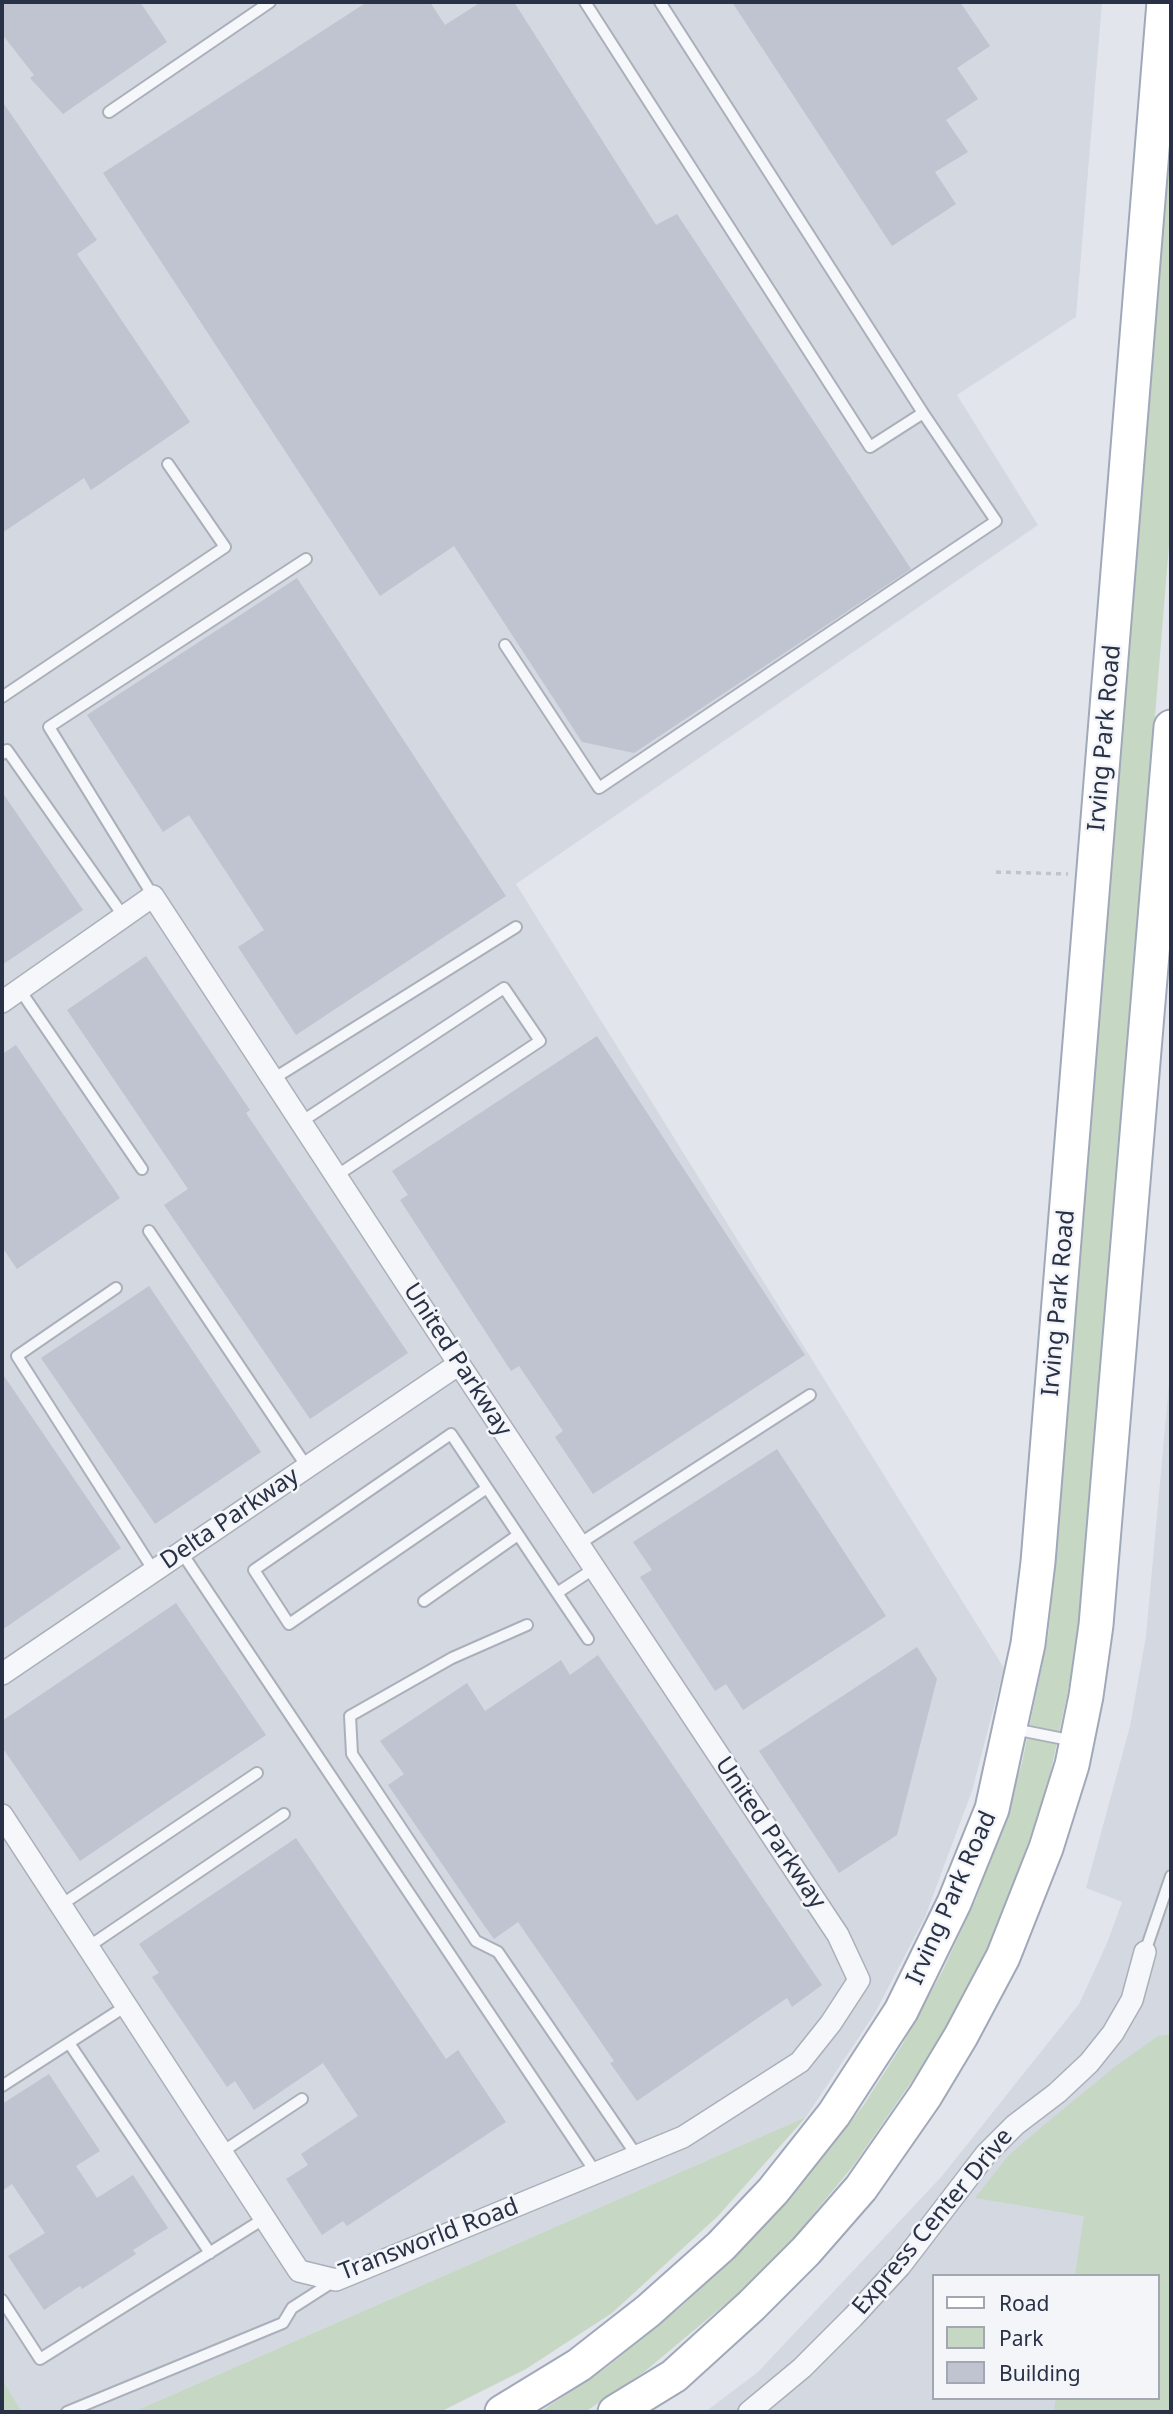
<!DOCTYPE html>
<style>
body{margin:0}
#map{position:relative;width:1173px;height:2414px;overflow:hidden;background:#e2e6ec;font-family:"Noto Sans",sans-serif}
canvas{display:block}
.frame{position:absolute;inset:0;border:4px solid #283146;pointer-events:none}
.legend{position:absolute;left:932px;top:2274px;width:228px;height:126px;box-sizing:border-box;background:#f3f5f9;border:2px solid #a2a7b1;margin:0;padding:9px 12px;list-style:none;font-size:21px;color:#283146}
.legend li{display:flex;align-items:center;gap:14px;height:35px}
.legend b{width:35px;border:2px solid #a2a7b1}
</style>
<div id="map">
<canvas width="1173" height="2414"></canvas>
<div class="frame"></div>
<ul class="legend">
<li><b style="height:9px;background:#fff"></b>Road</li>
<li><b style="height:19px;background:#c6d7c3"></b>Park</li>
<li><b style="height:19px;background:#bfc4d0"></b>Building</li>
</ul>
</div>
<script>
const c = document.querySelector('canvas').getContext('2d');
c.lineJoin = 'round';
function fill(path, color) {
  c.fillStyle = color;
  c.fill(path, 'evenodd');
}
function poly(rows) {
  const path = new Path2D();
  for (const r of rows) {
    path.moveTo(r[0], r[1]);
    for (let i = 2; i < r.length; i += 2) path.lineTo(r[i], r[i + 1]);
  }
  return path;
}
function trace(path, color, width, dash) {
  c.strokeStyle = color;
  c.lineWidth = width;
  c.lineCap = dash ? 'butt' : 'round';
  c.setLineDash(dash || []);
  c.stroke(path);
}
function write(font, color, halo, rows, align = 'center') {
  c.font = font + ' "Noto Sans",sans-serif';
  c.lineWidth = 5;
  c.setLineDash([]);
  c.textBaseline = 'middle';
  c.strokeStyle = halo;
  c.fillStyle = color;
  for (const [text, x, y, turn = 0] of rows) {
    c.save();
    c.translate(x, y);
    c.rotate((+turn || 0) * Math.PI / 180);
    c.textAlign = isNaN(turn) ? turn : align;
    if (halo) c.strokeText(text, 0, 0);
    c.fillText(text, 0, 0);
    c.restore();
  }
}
fill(poly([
 [2,2,1102,2,1076,317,957,395,1038,525,516,884,1004,1668,972,1791,925,1917,875,2013,806,2117,133,2412,22,2412,2,2379],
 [1171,1362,1171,2412,705,2412,758,2372,942,2176,1079,2004,1107,1943,1122,1902,1086,1888,1130,1726,1146,1636],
 [933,2276,1157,2276,1157,2398,933,2398]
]), '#d4d8e1');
fill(poly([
 [1171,114,1171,520,1085,1579,1073,1667,1047,1789,1003,1914,981,1964,928,2058,853,2166,792,2240,753,2281,644,2372,585,2412,540,2412,607,2367,683,2305,744,2247,798,2188,863,2106,902,2045,943,1970,976,1899,1008,1810,1022,1763,1048,1636,1057,1550],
 [1171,2034,1171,2412,1054,2412,1056,2398,1157,2398,1157,2276,1075,2276,1084,2216,975,2198,1008,2156,1044,2125,1116,2066,1158,2036],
 [806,2117,718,2216,612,2313,526,2369,440,2412,133,2412],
 [2,2379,22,2412,2,2412]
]), '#c6d7c3');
fill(poly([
 [2,2,140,2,167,42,63,114,30,78,34,75,2,34],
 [367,2,430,2,445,25,481,2,514,2,656,225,677,214,911,569,634,753,582,742,454,546,380,596,103,173],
 [732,2,960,2,990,46,957,68,978,99,946,120,968,152,935,172,956,204,892,246],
 [2,101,97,240,77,254,190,422,91,490,84,478,2,533],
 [297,578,506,896,296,1035,238,947,264,930,189,815,163,832,87,715],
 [2,792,83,910,2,965],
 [146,956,250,1110,246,1113,408,1353,310,1419,164,1205,188,1189,67,1010],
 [597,1036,805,1355,593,1494,555,1437,563,1431,519,1366,511,1371,400,1200,408,1195,392,1171],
 [16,1045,120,1198,17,1269,2,1247,2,1054],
 [149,1286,261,1452,155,1524,41,1358],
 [2,1373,121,1548,2,1630],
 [777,1449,886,1616,743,1710,726,1684,715,1691,640,1577,652,1570,633,1542],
 [176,1603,266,1735,80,1861,2,1747,2,1721],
 [917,1647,937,1679,897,1835,839,1873,759,1751],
 [598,1655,822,1985,792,2007,787,1998,637,2101,610,2063,614,2061,518,1922,494,1939,481,1921,388,1785,404,1774,380,1741,467,1683,485,1711,561,1660,570,1675],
 [296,1838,446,2059,458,2050,506,2122,347,2226,343,2221,322,2235,286,2179,308,2165,301,2154,358,2116,323,2063,254,2110,235,2081,227,2087,152,1977,159,1973,139,1944],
 [49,2074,100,2151,76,2166,97,2198,133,2175,168,2228,133,2250,136,2254,82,2289,80,2286,44,2310,8,2256,45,2233,12,2184,2,2191,2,2104]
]), '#bfc4d0');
const service = poly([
 [585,2,870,447,923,413,660,2],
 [109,112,270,2],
 [505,645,599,788,996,521,923,413],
 [2,697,225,547,168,464],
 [2,754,7,750,124,917],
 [153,896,49,727,306,559],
 [20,990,142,1169],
 [273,1079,516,927],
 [301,1122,504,988,540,1041,336,1176],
 [149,1231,307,1467],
 [116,1288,17,1356,154,1571],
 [487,1488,289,1624,254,1570,451,1434,557,1593,595,1568],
 [579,1544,810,1395],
 [182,1553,596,2173],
 [557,1593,588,1639],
 [424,1601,518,1535],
 [527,1625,452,1658,350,1716,352,1754,476,1941,498,1952,637,2156],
 [1014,1729,1074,1741],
 [61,1905,257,1773],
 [88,1947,284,1814],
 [1145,1952,1171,1876],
 [69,2043,210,2253],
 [2,2086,126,2006],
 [222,2152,302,2099],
 [2,2300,40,2359,265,2218],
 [67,2412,283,2323,292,2308,334,2281]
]);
const minor = poly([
 [2,1002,153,896,459,1364,838,1935,859,1980,831,2023,800,2062,683,2137,336,2280,299,2271,2,1815],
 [2,1674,459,1364],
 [749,2412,802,2368,853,2317,900,2266,986,2154,1015,2125,1057,2093,1089,2063,1113,2033,1132,2000,1145,1952]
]);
const primary = poly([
 [502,2412,579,2365,648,2311,721,2246,773,2191,834,2114,901,2011,954,1903,992,1809,1028,1644,1038,1562,1164,2],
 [615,2412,674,2376,751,2306,806,2251,861,2188,925,2096,961,2036,1003,1957,1046,1848,1072,1765,1086,1696,1096,1625,1171,727]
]);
trace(service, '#aab0ba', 14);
trace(minor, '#aab0ba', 24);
trace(primary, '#a0a8b9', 37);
trace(poly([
 [996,872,1068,874]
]), '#c0c4cb', 3.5, [5, 5]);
trace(service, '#f6f7fa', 10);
trace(minor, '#f6f7fa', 21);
trace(primary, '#fff', 33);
write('24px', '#283146', '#f3f5f9', [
 ["Irving Park Road",1105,738,-85],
 ["Irving Park Road",1059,1303,-85],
 ["United Parkway",457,1360,57],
 ["Delta Parkway",230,1519,-34],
 ["United Parkway",770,1833,56],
 ["Irving Park Road",952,1898,-66],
 ["Express Center Drive",933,2222,-50],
 ["Transworld Road",429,2240,-21]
]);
</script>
